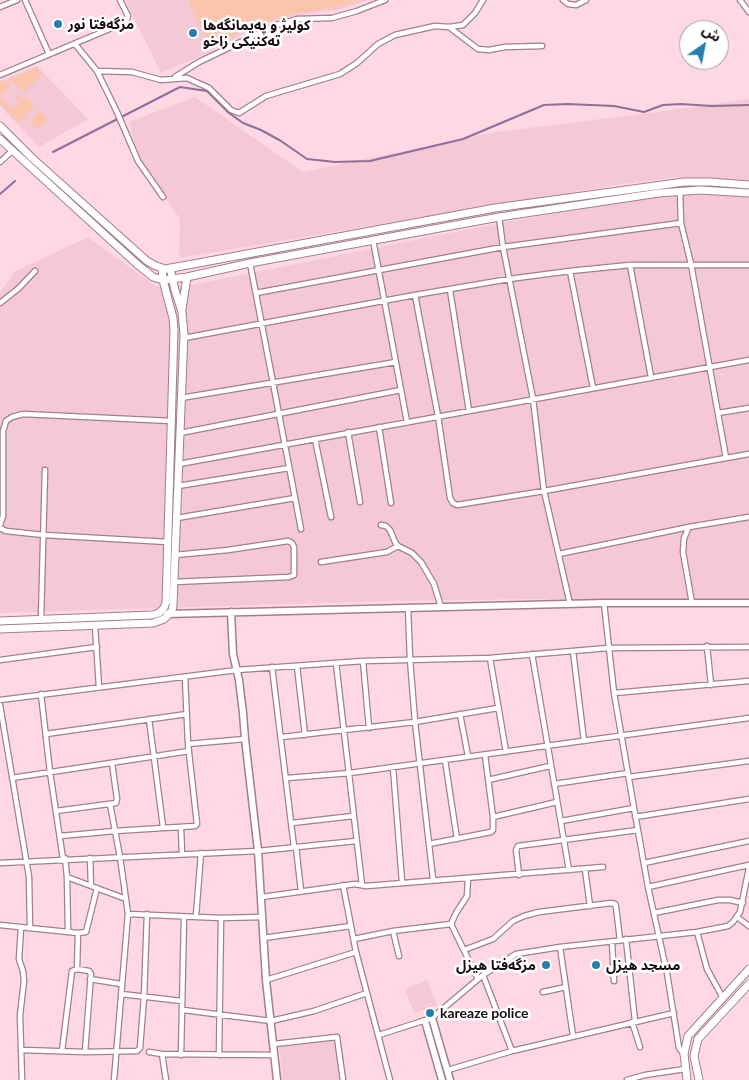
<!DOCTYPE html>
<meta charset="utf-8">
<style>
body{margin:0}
#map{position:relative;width:749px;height:1080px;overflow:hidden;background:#ffd8e4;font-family:Lato,"Noto Sans Arabic",sans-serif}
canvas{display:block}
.north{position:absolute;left:679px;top:20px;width:50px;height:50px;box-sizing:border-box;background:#fff;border:1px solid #a39e9f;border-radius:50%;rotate:33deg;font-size:14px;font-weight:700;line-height:20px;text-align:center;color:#180c10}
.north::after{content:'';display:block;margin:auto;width:18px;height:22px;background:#257eac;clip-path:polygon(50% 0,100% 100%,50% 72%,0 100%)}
</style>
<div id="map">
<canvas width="749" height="1080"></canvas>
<div class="north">ش</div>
</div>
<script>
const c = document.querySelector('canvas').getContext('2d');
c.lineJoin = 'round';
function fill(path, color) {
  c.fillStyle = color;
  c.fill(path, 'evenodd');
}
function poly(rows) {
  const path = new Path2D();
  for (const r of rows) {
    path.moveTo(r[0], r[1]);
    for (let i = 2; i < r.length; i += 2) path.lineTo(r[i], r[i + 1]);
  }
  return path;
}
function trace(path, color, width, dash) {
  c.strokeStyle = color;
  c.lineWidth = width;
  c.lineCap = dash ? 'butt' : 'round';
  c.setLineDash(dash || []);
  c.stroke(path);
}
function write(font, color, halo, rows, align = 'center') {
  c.font = font + ' Lato,"Noto Sans Arabic",sans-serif';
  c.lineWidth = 5;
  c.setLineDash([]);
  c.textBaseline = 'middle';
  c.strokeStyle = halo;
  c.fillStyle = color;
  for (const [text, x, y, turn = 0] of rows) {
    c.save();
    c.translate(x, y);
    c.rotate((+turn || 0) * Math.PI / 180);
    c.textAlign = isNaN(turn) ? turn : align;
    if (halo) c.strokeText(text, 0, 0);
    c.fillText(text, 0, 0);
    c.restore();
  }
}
fill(poly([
 [125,0,368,0,342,9,282,18,255,28,207,53,161,73],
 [37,66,88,119,39,147,0,106,0,81],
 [195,97,303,172,496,132,665,111,749,99,749,182,678,177,616,185,179,258,180,219,140,161,129,122],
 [689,191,749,197,749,601,538,599,389,601,0,613,0,293,14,272,88,237,157,287,191,285,489,225],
 [427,980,437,1005,414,1013,405,989],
 [335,1041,340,1080,283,1080,279,1047]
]), '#f5c8d6');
fill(poly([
 [188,0,359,0,341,6,287,15,245,30,210,47],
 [36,68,42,74,25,92,9,79],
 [6,80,11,84,0,97,13,109,20,102,15,97,17,96,21,99,25,97,35,106,18,122,0,104,0,82],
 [39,111,48,119,38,129,30,122]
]), '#fac5ac');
trace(poly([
 [53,152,180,87,207,91,229,113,243,123,261,130,281,141,307,159,335,162,370,161,463,139,544,105,567,104,614,106,644,112,663,105,681,104,712,106,749,105],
 [0,194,15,181]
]), '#8b6f9c', 2);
const street = poly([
 [25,0,49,54],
 [563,0,568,4,576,5,586,0],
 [740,0,749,12],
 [0,7,17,0],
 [449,27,478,49,489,50,505,47,542,46],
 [75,44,97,71,117,112,138,161,163,197],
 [97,71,132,72,161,80,187,78,209,88,231,110,239,113,266,96,340,74,357,63,378,44,395,35,435,26,449,27,463,25,475,13,483,0],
 [0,75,126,22,128,16,120,0],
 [175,77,199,62,276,25,298,19,332,18,357,11,385,0],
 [0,162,12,151],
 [680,191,681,223,691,264,726,458,749,454],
 [499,217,503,247,533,399,544,491,570,604],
 [373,240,407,422],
 [250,263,301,529],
 [630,265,651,377],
 [570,271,593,388],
 [450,290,469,411],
 [256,293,503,247,681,223],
 [415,295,438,416,450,498,453,503,457,505,544,491,726,458],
 [0,303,19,288,35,271],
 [184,338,415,295,509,279,570,271,630,265,749,265],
 [181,398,396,362],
 [718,413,749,408],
 [379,427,391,503],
 [348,432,360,502],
 [180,433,401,390],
 [315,439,331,517],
 [179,464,749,360],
 [178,486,289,468],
 [177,518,295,498],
 [0,525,3,516,3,431,6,421,12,417,23,414,172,421],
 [381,525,386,526,390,530,395,542,398,546,412,553,421,562,434,584,441,607],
 [689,527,684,538,683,552,692,603],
 [0,528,6,531,44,535,168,542],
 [559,554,689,527,749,517],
 [321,562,387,552,398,546],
 [174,582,289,577,294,575,294,547,292,543,288,541,228,550,175,555],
 [604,603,614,693,634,808,648,887,667,973,679,1048,684,1054],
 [408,608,410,659,415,722,433,879],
 [41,619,45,470],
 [95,626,99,687],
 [707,646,711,685],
 [573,651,584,741],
 [532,654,569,870],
 [490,658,506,752],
 [0,660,97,647],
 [363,661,369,728],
 [336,663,362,885],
 [297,666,305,735],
 [272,667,294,847],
 [614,693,749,681],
 [41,694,50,772,63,859],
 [0,700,237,670,363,661,490,658,608,648,749,647],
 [0,705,29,877,30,928],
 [460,714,468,756],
 [149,719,163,827],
 [46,734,187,714],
 [282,737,415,722,498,708],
 [188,744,245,739],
 [445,760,457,839],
 [393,767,402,882],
 [629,777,749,761],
 [12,778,189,751],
 [287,778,350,773,749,718],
 [488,780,550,766],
 [554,784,628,773],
 [110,804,120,857,128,914,114,1080],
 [56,811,116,803,117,799,112,763],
 [493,817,557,802],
 [635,817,749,799],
 [561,821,634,808],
 [292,823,353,816],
 [181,827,182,854],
 [60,836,115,831,195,826,197,824,188,744,185,677],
 [429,844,491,832,493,830,493,817,485,755],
 [296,847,301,891],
 [65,858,67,877,68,931],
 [90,858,91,886],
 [0,863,258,851,356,841],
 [644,863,749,841],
 [585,869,590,906],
 [519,875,516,850,518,846,638,830],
 [67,877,126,899],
 [468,878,467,896,456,913,451,924,478,979],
 [343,885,356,952,390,1080],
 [648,887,749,865],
 [262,897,355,884,366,886,603,867],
 [654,913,718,900,730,900,743,903],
 [128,914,221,918,262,917],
 [196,916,201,853],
 [737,917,749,926],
 [0,925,78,933,86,932,97,888],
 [21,927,19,959,23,971,24,981,20,1015,22,1080],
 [393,931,399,956],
 [697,932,707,969,723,998],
 [263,938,351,926],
 [354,939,393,931,451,924],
 [626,939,635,1021],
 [612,942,614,981],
 [560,947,573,1036],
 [464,950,493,939,513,921,524,916,539,912,611,903,615,904,616,907,620,940],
 [77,969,78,933],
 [483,975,512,1051],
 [90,979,121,984],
 [266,980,356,952],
 [543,992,566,987],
 [121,994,182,1001],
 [183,1010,271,1021,314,1011,367,993],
 [632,1022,640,1047],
 [379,1035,432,1018,483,975,516,954,560,947,697,932,728,926,733,922,740,912,749,868],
 [274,1044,337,1037,343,1080],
 [22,1050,85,1052,137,1051,140,1048,144,997,147,914],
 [62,1051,72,971,77,969,89,971,91,974,85,1052],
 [149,1052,162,1054,275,1055],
 [162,1054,166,1080],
 [181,1055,184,917],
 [219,1055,221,918],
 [448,1070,512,1051,674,1013],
 [627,1080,645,1075,685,1069]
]);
const secondary = poly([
 [231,612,233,654,239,680,243,713,245,739,258,851,266,980,277,1080],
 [167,614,604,603,749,603],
 [432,1018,450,1080],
 [425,1021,442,1080]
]);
const primary = poly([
 [0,126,31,157,147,261,156,266,166,269,495,208,684,182,710,182,749,185],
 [0,139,138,265,153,277,163,280,187,277,250,263,499,217,659,193,700,190,749,193],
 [182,309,187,277],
 [0,621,152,615,159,613,164,608,166,602,174,330,173,318,163,280,162,268],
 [0,629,153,623,164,619,172,611,173,605,184,334,182,312,175,290,170,268],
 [687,1080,684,1054,688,1036,749,969],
 [699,1080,694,1056,698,1039,749,984]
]);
trace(street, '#a27f8a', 7);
trace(secondary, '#a27f8a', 9);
trace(primary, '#a27f8a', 9);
trace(street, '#fff', 4.5);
trace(secondary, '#fff', 6);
trace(primary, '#fff', 7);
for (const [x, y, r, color] of [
 [58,24,5,"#257eac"],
 [193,33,5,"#257eac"],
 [546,965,5,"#257eac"],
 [596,965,5,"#257eac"],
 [430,1013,5,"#257eac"]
]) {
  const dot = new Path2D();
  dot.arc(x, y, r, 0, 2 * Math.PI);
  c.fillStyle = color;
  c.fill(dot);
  trace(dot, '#fff', 2);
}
write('bold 14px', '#180c10', '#fff', [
 ["مزگەفتا نور",68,24],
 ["كوليژ و په‌يمانگه‌ها",203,25],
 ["ته‌كنيكى زاخو",203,41],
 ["مزگەفتا هیزل",536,965,"right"],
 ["مسجد هيزل",606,965],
 ["kareaze police",440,1013]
], 'left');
</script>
